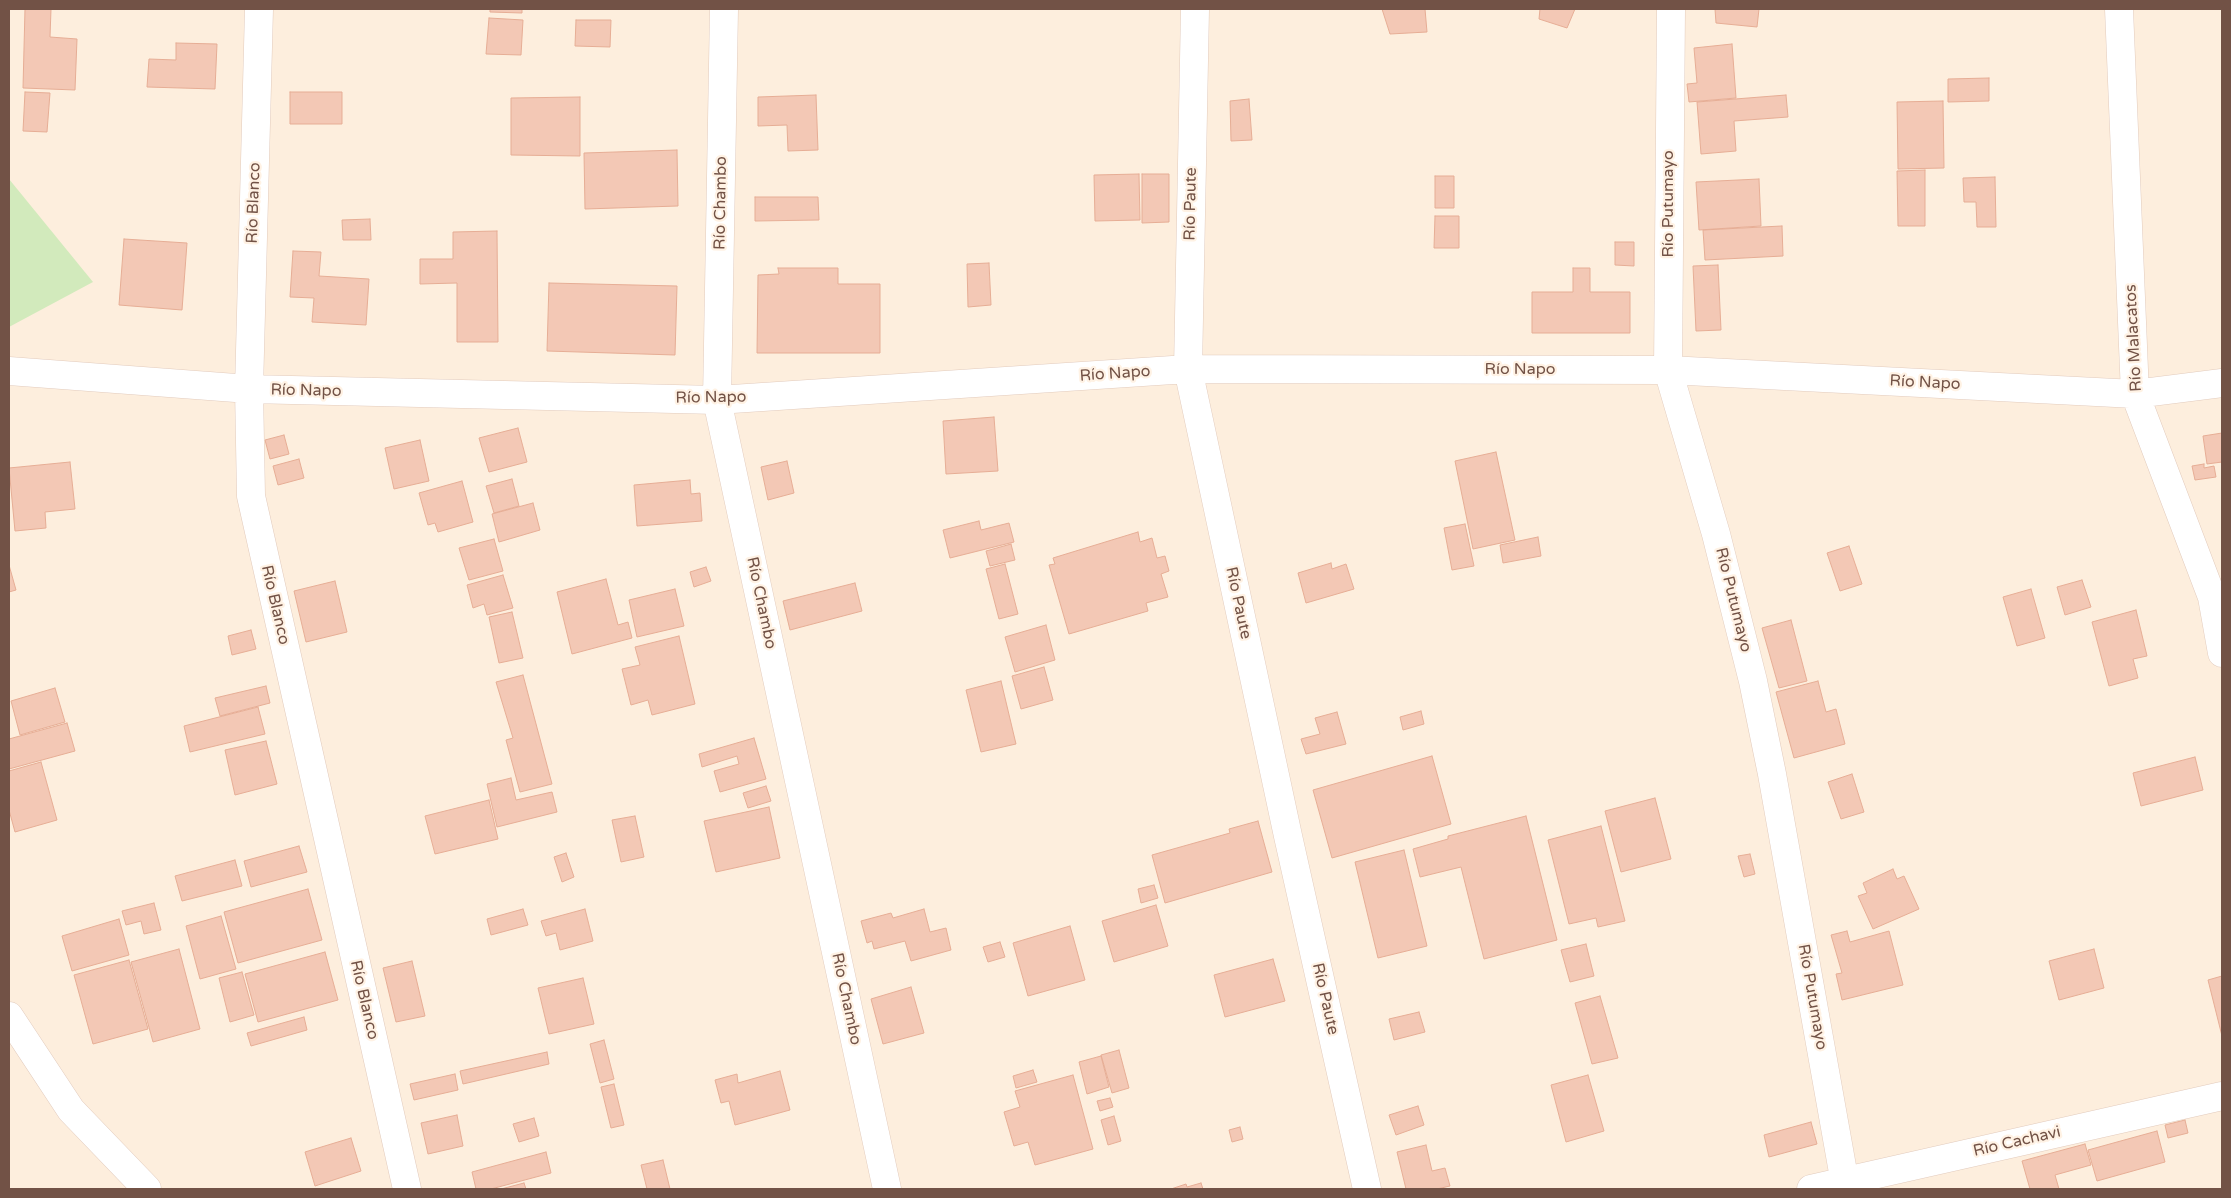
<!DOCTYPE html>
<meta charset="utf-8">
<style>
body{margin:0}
#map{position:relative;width:2231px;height:1198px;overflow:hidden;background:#fdeedd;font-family:"Varela Round",sans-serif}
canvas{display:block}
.frame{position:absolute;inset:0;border:10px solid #725246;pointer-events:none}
</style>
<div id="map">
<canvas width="2231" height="1198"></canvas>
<div class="frame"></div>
</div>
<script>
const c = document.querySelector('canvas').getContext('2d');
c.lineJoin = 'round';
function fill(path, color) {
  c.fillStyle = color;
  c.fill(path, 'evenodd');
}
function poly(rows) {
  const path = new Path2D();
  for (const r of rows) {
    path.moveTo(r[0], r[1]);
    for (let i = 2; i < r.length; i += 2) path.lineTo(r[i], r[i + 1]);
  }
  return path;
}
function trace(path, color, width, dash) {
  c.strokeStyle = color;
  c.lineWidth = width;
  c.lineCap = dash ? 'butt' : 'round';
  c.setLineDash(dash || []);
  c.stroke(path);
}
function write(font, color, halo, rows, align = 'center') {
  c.font = font + ' "Varela Round",sans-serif';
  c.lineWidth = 4.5;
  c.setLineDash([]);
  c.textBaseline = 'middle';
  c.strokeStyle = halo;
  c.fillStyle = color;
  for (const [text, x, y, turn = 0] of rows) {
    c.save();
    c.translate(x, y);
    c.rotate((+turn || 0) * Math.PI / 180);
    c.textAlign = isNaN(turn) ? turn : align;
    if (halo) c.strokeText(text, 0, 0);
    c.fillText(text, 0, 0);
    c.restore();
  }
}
fill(poly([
 [9,179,93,282,9,327]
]), '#d2eabc');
const building = poly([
 [25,9,51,9,50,37,77,39,75,90,23,88,25,9],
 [490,9,522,9,522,13,490,12,490,9],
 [1382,9,1425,9,1427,32,1390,34,1382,9],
 [1540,9,1575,9,1567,28,1539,19,1540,9],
 [1715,9,1759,9,1757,27,1716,23,1715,9],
 [489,18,523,20,521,55,486,54,489,18],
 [576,20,611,20,610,47,575,46,576,20],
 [176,43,217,44,215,89,147,87,149,59,176,60,176,43],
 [1732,44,1736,98,1689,102,1687,84,1697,83,1694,48,1732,44],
 [1989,78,1989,101,1948,102,1948,79,1989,78],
 [25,92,50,93,47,132,23,131,25,92],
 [290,92,342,92,342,124,290,124,290,92],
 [816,95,818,150,788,151,787,125,758,126,758,97,816,95],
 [1786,95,1788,117,1734,121,1736,151,1701,154,1697,102,1786,95],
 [580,97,580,156,511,155,511,98,580,97],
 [1249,99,1252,140,1231,141,1230,101,1249,99],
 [1943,101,1944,168,1898,169,1897,102,1943,101],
 [677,150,678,206,585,209,584,153,677,150],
 [1925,170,1925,226,1898,226,1897,171,1925,170],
 [1139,174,1140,220,1095,221,1094,175,1139,174],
 [1142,174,1169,174,1169,222,1142,223,1142,174],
 [1435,176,1454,176,1454,208,1435,208,1435,176],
 [1995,177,1996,227,1977,227,1976,202,1964,202,1963,178,1995,177],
 [1759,179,1761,226,1699,230,1696,182,1759,179],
 [755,197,818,197,819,220,755,221,755,197],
 [1435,216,1459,216,1459,248,1434,248,1435,216],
 [370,219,371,240,343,240,342,220,370,219],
 [1782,226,1783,256,1705,260,1703,230,1782,226],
 [497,231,498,342,457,342,457,283,420,284,420,259,453,259,453,232,497,231],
 [124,239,187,243,182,310,119,305,124,239],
 [1615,242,1634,242,1634,266,1615,265,1615,242],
 [293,251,321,252,319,276,369,279,366,325,312,322,314,298,290,297,293,251],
 [989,263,991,305,968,307,967,264,989,263],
 [1718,265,1721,330,1696,331,1693,266,1718,265],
 [778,268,838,268,838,284,880,284,880,353,757,353,758,275,779,274,778,268],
 [1573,268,1590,268,1590,292,1630,292,1630,333,1532,333,1532,292,1573,292,1573,268],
 [549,283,677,286,675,355,547,351,549,283],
 [994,417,998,471,946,474,943,421,994,417],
 [518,428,527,462,489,472,479,438,518,428],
 [2222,433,2222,462,2207,464,2203,436,2222,433],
 [284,435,289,454,270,459,265,440,284,435],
 [420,440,429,481,394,489,385,448,420,440],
 [1496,452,1515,540,1473,549,1455,461,1496,452],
 [299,459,304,478,278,485,273,466,299,459],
 [787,461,794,493,768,500,761,467,787,461],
 [70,462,75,509,45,512,46,528,15,531,9,468,70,462],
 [2204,464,2204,468,2214,466,2216,477,2195,480,2192,466,2204,464],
 [512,479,519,506,494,513,486,486,512,479],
 [690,480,691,494,700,493,702,521,637,526,634,485,690,480],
 [462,481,473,522,438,532,435,523,428,525,419,493,462,481],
 [533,503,540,530,499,542,492,514,533,503],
 [979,521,981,530,1009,523,1014,542,950,558,943,530,979,521],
 [1465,524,1474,566,1452,570,1444,528,1465,524],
 [1138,532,1140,542,1152,538,1157,558,1165,556,1169,571,1161,574,1168,597,1146,603,1148,611,1069,634,1049,565,1055,564,1053,558,1138,532],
 [1538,537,1541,556,1503,563,1500,545,1538,537],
 [494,539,503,571,469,580,459,548,494,539],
 [1011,544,1015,560,990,566,986,551,1011,544],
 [1849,546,1862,584,1840,591,1827,553,1849,546],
 [1331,563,1332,569,1346,564,1354,589,1306,603,1298,573,1331,563],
 [1005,564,1018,614,999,619,986,569,1005,564],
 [9,565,16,590,9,592,9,565],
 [706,567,711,581,694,587,690,572,706,567],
 [503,575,513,608,487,615,484,604,473,608,467,585,503,575],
 [606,579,618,625,628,622,632,638,572,654,557,592,606,579],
 [2082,580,2091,607,2065,615,2057,587,2082,580],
 [335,581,347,632,306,642,294,591,335,581],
 [855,583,862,611,790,630,783,601,855,583],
 [675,589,684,626,637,637,629,600,675,589],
 [2031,589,2045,638,2017,646,2003,597,2031,589],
 [2136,610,2147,656,2133,659,2138,678,2109,686,2092,622,2136,610],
 [512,612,523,658,499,663,489,617,512,612],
 [1791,620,1807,681,1779,688,1762,628,1791,620],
 [1046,625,1055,660,1015,672,1005,637,1046,625],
 [251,630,256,649,232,655,228,636,251,630],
 [679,636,695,704,652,715,648,700,631,705,622,669,640,665,635,647,679,636],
 [1044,667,1053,700,1021,709,1012,676,1044,667],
 [523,675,552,784,520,792,506,740,513,738,496,682,523,675],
 [1001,681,1016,744,981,752,966,690,1001,681],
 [1818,681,1826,712,1836,709,1845,744,1794,758,1776,692,1818,681],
 [266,686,270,703,220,716,215,698,266,686],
 [55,688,65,722,20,735,11,701,55,688],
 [258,707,265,734,190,752,184,726,258,707],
 [1421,711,1424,724,1403,730,1400,717,1421,711],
 [1337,712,1346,744,1306,754,1301,739,1320,734,1315,718,1337,712],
 [67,723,75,751,9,769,9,739,67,723],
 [754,738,766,779,720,792,714,771,739,764,737,756,702,767,699,754,754,738],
 [266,741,277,784,235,795,225,750,266,741],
 [1432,756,1451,824,1332,858,1313,790,1432,756],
 [2195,757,2203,790,2141,806,2133,773,2195,757],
 [41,762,57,820,15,832,9,810,9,771,41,762],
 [1852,774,1864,812,1841,819,1828,782,1852,774],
 [511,778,516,800,552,792,557,812,497,827,487,784,511,778],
 [766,786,771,801,748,808,743,793,766,786],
 [1655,798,1671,859,1621,872,1605,811,1655,798],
 [489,800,498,839,435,854,425,816,489,800],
 [769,807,780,858,716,872,704,821,769,807],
 [635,816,644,857,621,862,612,820,635,816],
 [1526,816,1557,940,1484,959,1461,867,1420,877,1413,849,1448,839,1448,836,1526,816],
 [1258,821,1272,872,1165,903,1152,855,1230,833,1229,829,1258,821],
 [1601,826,1625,921,1598,927,1596,918,1569,924,1548,840,1601,826],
 [299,846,307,872,251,887,244,861,299,846],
 [1404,850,1427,946,1378,958,1355,862,1404,850],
 [566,853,574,877,562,882,554,857,566,853],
 [1750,854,1755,874,1744,877,1738,856,1750,854],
 [235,860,242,886,182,901,175,876,235,860],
 [1893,869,1897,879,1904,876,1919,909,1873,929,1858,896,1867,893,1863,883,1893,869],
 [1154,885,1158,898,1141,903,1138,889,1154,885],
 [308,889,322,940,238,963,224,912,308,889],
 [154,903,161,930,144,934,141,921,126,925,122,911,154,903],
 [1156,905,1168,946,1114,962,1102,921,1156,905],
 [523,909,528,925,491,935,487,919,523,909],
 [585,909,593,941,560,950,556,933,546,936,541,921,585,909],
 [924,909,930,932,946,928,951,950,911,961,905,941,874,949,872,941,867,943,861,921,891,913,893,918,924,909],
 [221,916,236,969,200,979,186,926,221,916],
 [119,919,129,955,72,971,62,936,119,919],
 [1070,926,1085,980,1028,996,1013,943,1070,926],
 [1847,931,1850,942,1889,931,1903,985,1842,1000,1836,974,1842,973,1831,935,1847,931],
 [1000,942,1005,957,988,962,983,947,1000,942],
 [1586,944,1594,976,1570,982,1561,950,1586,944],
 [179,949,200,1029,153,1042,131,962,179,949],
 [2094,949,2104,988,2059,1000,2049,961,2094,949],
 [325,952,338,1000,258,1022,245,974,325,952],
 [1273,959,1285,1001,1225,1017,1214,975,1273,959],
 [129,960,148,1029,93,1044,74,975,129,960],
 [412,961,425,1016,396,1022,383,968,412,961],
 [242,972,254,1015,230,1022,219,978,242,972],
 [2222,976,2222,1036,2208,980,2222,976],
 [583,978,594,1024,549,1034,538,988,583,978],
 [911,987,924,1033,883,1044,871,999,911,987],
 [1600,996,1618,1058,1592,1064,1575,1003,1600,996],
 [1419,1012,1425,1032,1394,1040,1389,1019,1419,1012],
 [304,1017,307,1030,251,1046,247,1033,304,1017],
 [604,1040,614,1079,600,1083,590,1044,604,1040],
 [1119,1050,1129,1088,1112,1093,1101,1055,1119,1050],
 [547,1052,549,1064,463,1084,460,1071,547,1052],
 [1101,1056,1109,1087,1087,1094,1079,1062,1101,1056],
 [1033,1070,1037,1082,1016,1088,1013,1076,1033,1070],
 [780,1071,790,1110,735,1125,729,1101,721,1103,715,1080,737,1074,738,1083,780,1071],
 [455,1074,458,1090,414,1100,410,1084,455,1074],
 [1073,1075,1093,1149,1035,1165,1028,1142,1014,1146,1004,1112,1020,1107,1015,1091,1073,1075],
 [1588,1075,1604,1131,1566,1142,1551,1085,1588,1075],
 [614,1084,624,1125,611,1128,601,1087,614,1084],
 [1110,1098,1113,1107,1100,1111,1097,1101,1110,1098],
 [1418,1106,1424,1125,1396,1135,1389,1115,1418,1106],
 [457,1115,463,1146,428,1154,421,1123,457,1115],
 [1114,1116,1121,1141,1108,1145,1101,1120,1114,1116],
 [534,1118,539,1136,519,1142,513,1124,534,1118],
 [2185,1120,2188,1133,2168,1138,2165,1125,2185,1120],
 [1811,1122,1817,1144,1769,1157,1764,1135,1811,1122],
 [1240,1127,1243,1139,1232,1142,1229,1130,1240,1127],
 [2157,1131,2165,1162,2097,1181,2088,1150,2157,1131],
 [351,1138,361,1171,315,1186,305,1152,351,1138],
 [2085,1144,2091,1165,2055,1175,2059,1189,2030,1189,2022,1161,2085,1144],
 [1426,1145,1432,1171,1445,1168,1450,1186,1437,1189,1406,1189,1397,1152,1426,1145],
 [546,1152,551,1173,491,1189,476,1189,472,1172,546,1152],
 [663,1160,670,1189,647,1189,641,1165,663,1160],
 [524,1183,526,1189,501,1189,524,1183],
 [1201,1183,1203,1189,1171,1189,1186,1184,1187,1187,1201,1183]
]);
fill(building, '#f3c8b5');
trace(building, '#e6ad95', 1);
const minor = poly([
 [259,9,249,389,251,496,407,1189],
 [724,9,717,400,887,1189],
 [1195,9,1188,369,1288,836,1367,1189],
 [1671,9,1668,370,1716,534,1753,681,1772,774,1846,1189],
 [2119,9,2135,394,2212,597,2222,653],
 [9,371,249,389,717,400,1188,369,1668,370,2135,394,2222,383],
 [9,1016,71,1110,147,1189],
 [1811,1189,2222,1096]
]);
trace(minor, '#e2cbbd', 29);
trace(minor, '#fff', 28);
write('16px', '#725246', '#fff2e4', [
 ["Río Blanco",254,203,-88],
 ["Río Chambo",721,203,-89],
 ["Río Paute",1191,204,-89],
 ["Río Putumayo",1669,204,-90],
 ["Río Malacatos",2134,338,-93],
 ["Río Napo",1520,370],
 ["Río Napo",1115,374,-4],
 ["Río Napo",1925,383,3],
 ["Río Napo",306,391,1],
 ["Río Napo",711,398,-1],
 ["Río Putumayo",1733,600,76],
 ["Río Chambo",761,603,78],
 ["Río Paute",1238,603,78],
 ["Río Blanco",275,605,77],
 ["Río Putumayo",1812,997,80],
 ["Río Chambo",846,999,78],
 ["Río Paute",1325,999,77],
 ["Río Blanco",364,1000,77],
 ["Río Cachavi",2017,1142,-13]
]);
</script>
